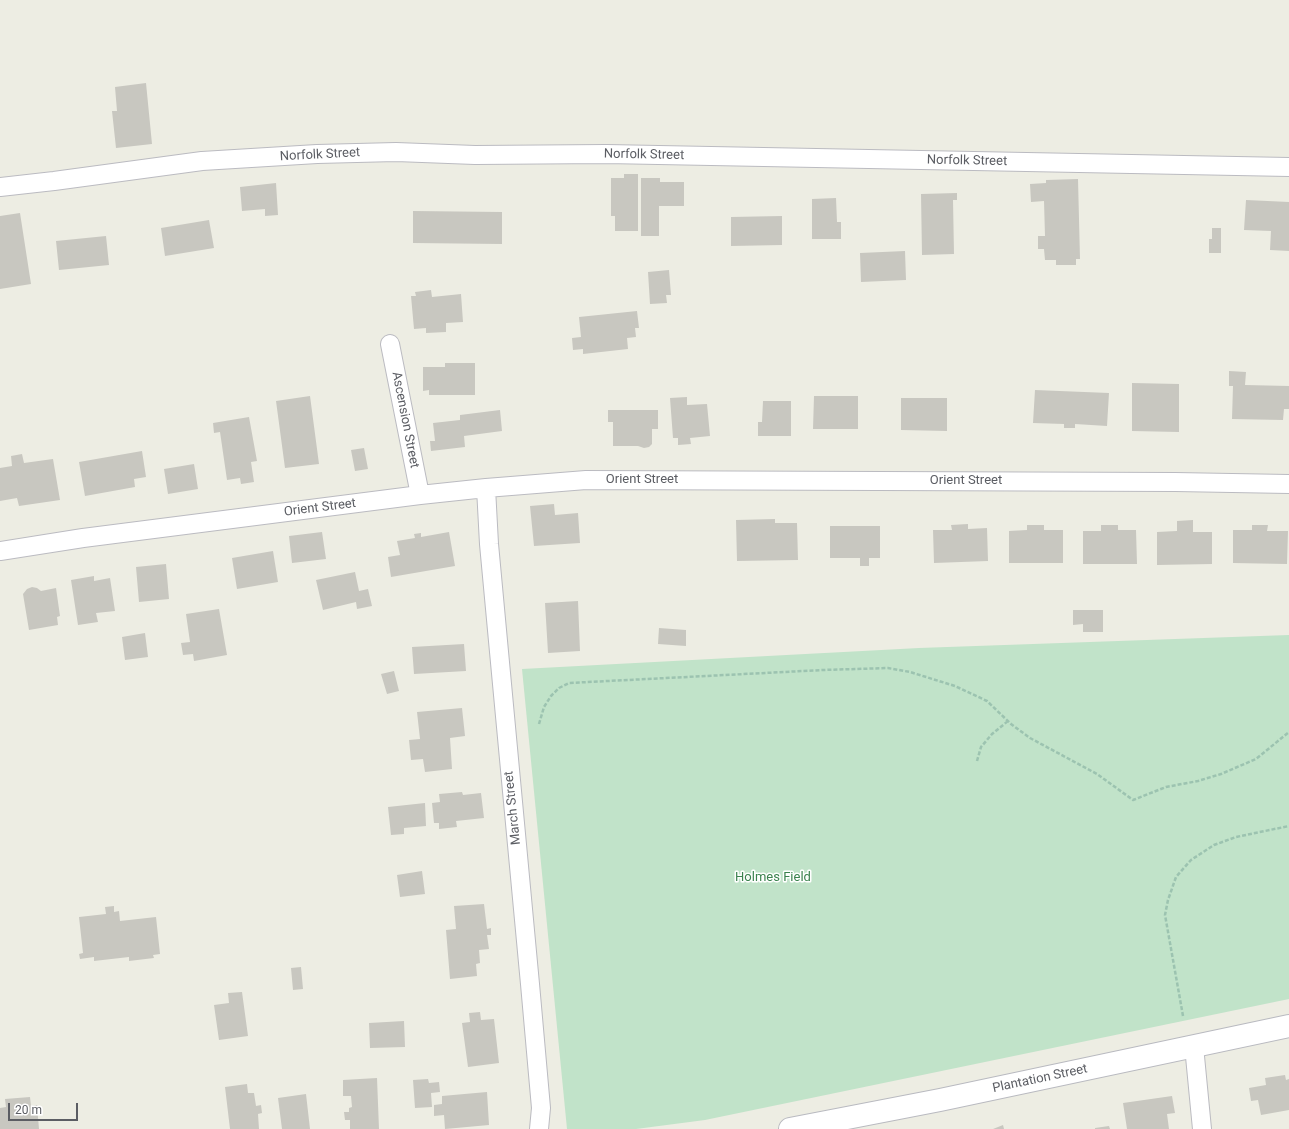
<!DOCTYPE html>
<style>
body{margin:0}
#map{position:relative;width:1289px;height:1129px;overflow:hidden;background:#edede3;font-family:Roboto,sans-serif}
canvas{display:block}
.scale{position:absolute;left:8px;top:1103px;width:70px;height:18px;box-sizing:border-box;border:2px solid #5b5d63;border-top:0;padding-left:5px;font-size:12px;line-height:14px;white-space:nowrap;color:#5b5d63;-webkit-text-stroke:3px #fff;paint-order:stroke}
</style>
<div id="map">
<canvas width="1289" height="1129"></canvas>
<div class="scale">20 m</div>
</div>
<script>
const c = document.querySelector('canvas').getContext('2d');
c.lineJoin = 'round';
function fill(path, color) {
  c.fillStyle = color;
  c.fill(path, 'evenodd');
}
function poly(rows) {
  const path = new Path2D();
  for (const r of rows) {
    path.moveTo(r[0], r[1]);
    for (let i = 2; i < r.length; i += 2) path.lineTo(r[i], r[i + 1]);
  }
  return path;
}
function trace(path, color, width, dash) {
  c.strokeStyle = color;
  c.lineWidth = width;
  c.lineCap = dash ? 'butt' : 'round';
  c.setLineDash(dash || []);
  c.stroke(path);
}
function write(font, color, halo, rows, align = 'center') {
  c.font = font + ' Roboto,sans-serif';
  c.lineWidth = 3;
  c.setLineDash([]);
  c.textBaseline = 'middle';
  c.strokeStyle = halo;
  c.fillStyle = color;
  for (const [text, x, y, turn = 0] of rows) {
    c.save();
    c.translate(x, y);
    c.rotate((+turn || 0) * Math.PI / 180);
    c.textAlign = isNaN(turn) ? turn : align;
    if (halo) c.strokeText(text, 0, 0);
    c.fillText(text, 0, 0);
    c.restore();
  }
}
fill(poly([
 [1289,635,1289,999,705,1120,636,1129,567,1129,522,669,919,648]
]), '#c1e3c9');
fill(poly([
 [146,83,152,144,116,148,112,111,117,111,115,87],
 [624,174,638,174,638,231,615,231,615,216,611,216,611,178,624,178],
 [641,178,660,178,660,182,684,182,684,206,659,206,659,236,641,236],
 [1078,179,1080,259,1076,259,1076,265,1056,265,1056,260,1045,260,1044,249,1038,249,1038,236,1045,236,1044,201,1031,202,1030,184,1046,183,1046,180],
 [276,183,278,215,265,216,265,209,242,211,240,187],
 [957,193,957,200,953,200,954,254,922,255,921,194],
 [836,198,837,222,841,222,841,239,812,239,812,199],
 [1246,200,1289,202,1289,251,1270,250,1271,231,1244,230],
 [413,211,502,212,502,244,413,243],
 [20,213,31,284,0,289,0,216],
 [782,216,782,245,731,246,731,217],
 [209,220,214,248,165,256,161,228],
 [1212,228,1221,228,1221,253,1209,253,1209,239,1212,239],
 [106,236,109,265,59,270,56,241],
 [905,251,906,280,861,282,860,253],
 [669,270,671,295,666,295,667,303,650,304,648,272],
 [431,290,432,297,461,294,463,322,446,323,446,332,426,333,426,328,414,329,411,296,416,296,415,292],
 [637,311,639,328,635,328,636,337,627,338,628,349,583,354,583,349,573,350,572,338,581,337,579,317],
 [445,363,475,363,475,395,429,395,429,390,423,391,423,367,445,367],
 [1229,371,1246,372,1245,385,1289,386,1289,409,1284,409,1283,420,1232,419,1233,386,1229,386],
 [1132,383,1179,384,1179,432,1132,431],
 [1035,390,1109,393,1107,426,1075,424,1075,428,1064,428,1064,424,1033,423],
 [310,396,319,464,285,468,276,401],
 [814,396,858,396,858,429,813,429],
 [687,397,687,405,707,404,710,436,690,438,691,444,678,445,678,438,673,438,670,398],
 [901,398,947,398,947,431,901,430],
 [763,401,791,401,791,436,758,436,758,422,762,422],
 [500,410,502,431,464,436,465,447,431,451,430,441,435,441,433,423,460,420,460,415],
 [608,410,658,410,658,429,652,429,652,444,649,447,644,448,638,446,613,446,613,422,608,422],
 [249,417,257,461,251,462,254,482,241,484,240,478,227,480,220,432,214,433,213,423],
 [364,448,368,469,355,471,351,450],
 [142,451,146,477,134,479,135,487,85,496,79,462],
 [22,454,24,463,53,459,60,500,19,506,17,498,0,501,0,468,12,466,11,456],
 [194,464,198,489,168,494,164,469],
 [554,504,555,515,578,513,580,543,534,546,530,506],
 [775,519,775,523,797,523,798,560,737,561,736,520],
 [1193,520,1193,532,1212,532,1212,564,1157,565,1157,532,1177,531,1177,521],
 [968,524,968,529,987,528,988,561,934,563,933,530,952,530,951,525],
 [1027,525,1044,525,1044,530,1063,530,1063,563,1009,563,1009,531,1027,530],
 [1101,525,1118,525,1118,530,1136,530,1137,564,1083,564,1083,531,1101,531],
 [1252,525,1268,525,1267,531,1288,531,1287,564,1233,563,1233,530,1252,530],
 [830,526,880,526,880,558,869,558,869,566,860,566,860,558,830,558],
 [322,532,326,559,292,563,289,536],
 [449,532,455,566,391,577,388,557,400,555,397,541,415,538,414,534,421,533,421,537],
 [273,551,278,582,237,589,232,558],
 [166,564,169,599,139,602,136,567],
 [355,572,359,591,368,589,372,606,357,609,356,602,323,610,316,580],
 [94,576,94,581,110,578,115,611,96,613,98,622,78,625,71,580],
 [32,587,37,588,41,591,56,588,60,616,57,617,58,625,29,630,23,594,27,589],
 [578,601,580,651,548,653,545,603],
 [219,609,227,655,194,661,193,654,183,655,181,643,190,642,186,614],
 [1073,610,1103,610,1103,632,1083,632,1083,624,1073,625],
 [659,628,686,630,686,646,658,644],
 [145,633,148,657,125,660,122,637],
 [464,644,466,671,414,674,412,647],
 [394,671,399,691,387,694,381,674],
 [462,708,465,736,450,738,452,769,425,772,423,759,411,760,409,740,420,739,417,712],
 [462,792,463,795,481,793,484,818,456,821,457,827,439,829,439,823,434,823,432,803,440,802,439,794],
 [425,803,426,826,404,828,404,834,391,835,388,807],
 [422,871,425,894,400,897,397,875],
 [484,904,487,929,491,928,491,935,487,935,489,949,479,950,480,963,476,964,477,976,450,979,446,930,456,929,454,906],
 [114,906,114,912,119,911,120,921,156,917,160,954,153,955,154,958,129,961,129,957,94,961,94,957,80,959,79,954,83,953,79,917,106,914,105,907],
 [301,967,303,989,293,990,291,968],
 [242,992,248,1036,219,1040,214,1005,229,1003,228,993],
 [480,1012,481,1020,494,1019,499,1063,468,1067,462,1023,470,1022,469,1013],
 [404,1021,405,1047,370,1048,369,1023],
 [1285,1075,1286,1080,1289,1079,1289,1110,1261,1115,1258,1100,1251,1101,1249,1088,1266,1085,1265,1078],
 [377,1078,379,1129,350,1129,350,1120,345,1120,344,1112,349,1112,349,1108,352,1107,351,1096,343,1096,343,1080],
 [428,1079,429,1083,439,1082,440,1092,431,1093,432,1107,415,1108,413,1080],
 [247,1084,248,1093,254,1093,256,1106,261,1105,262,1113,258,1114,259,1129,230,1129,225,1087],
 [487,1092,489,1125,445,1129,444,1115,434,1116,434,1105,442,1104,442,1096],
 [306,1094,310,1129,282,1129,278,1098],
 [1172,1096,1175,1113,1167,1114,1169,1129,1127,1129,1123,1103],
 [30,1097,31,1106,37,1105,39,1129,0,1129,0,1108,6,1107,5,1099],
 [1003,1125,1004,1129,993,1129],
 [1109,1126,1110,1129,1095,1129,1095,1128]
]), '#c8c7c0');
const street = poly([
 [0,187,54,181,202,161,317,154,396,152,475,155,606,154,1289,167],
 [390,344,420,495],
 [486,488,489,544,502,684,530,984,541,1108,539,1129],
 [0,551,83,538,420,495,486,488,586,480,1175,482,1289,484],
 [1194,1046,1202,1129]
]);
const secondary = poly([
 [790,1129,940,1100,1289,1026]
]);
trace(street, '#bbbbc1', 20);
trace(secondary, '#b9bac0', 24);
trace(poly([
 [539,724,544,707,551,696,559,688,569,683,823,670,888,668,910,672,955,686,987,701,1011,724,1030,738,1097,774,1133,800,1166,787,1198,781,1221,774,1256,759,1289,732],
 [977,761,981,747,992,734,1008,721],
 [1183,1016,1165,915,1168,900,1176,877,1191,860,1214,845,1236,837,1289,826]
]), '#9cc3b0', 2.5, [4, 2]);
trace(street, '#fff', 18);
trace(secondary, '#fff', 22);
write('13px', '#5b5d63', '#fff', [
 ["Norfolk Street",320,155,-3],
 ["Norfolk Street",644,155,1],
 ["Norfolk Street",967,161,1],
 ["Ascension Street",405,420,79],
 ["Orient Street",642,480],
 ["Orient Street",966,481],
 ["Orient Street",320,508,-7],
 ["March Street",513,808,-96],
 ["Plantation Street",1040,1079,-12]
]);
write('13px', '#3b824e', '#fff', [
 ["Holmes Field",773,878]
]);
</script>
